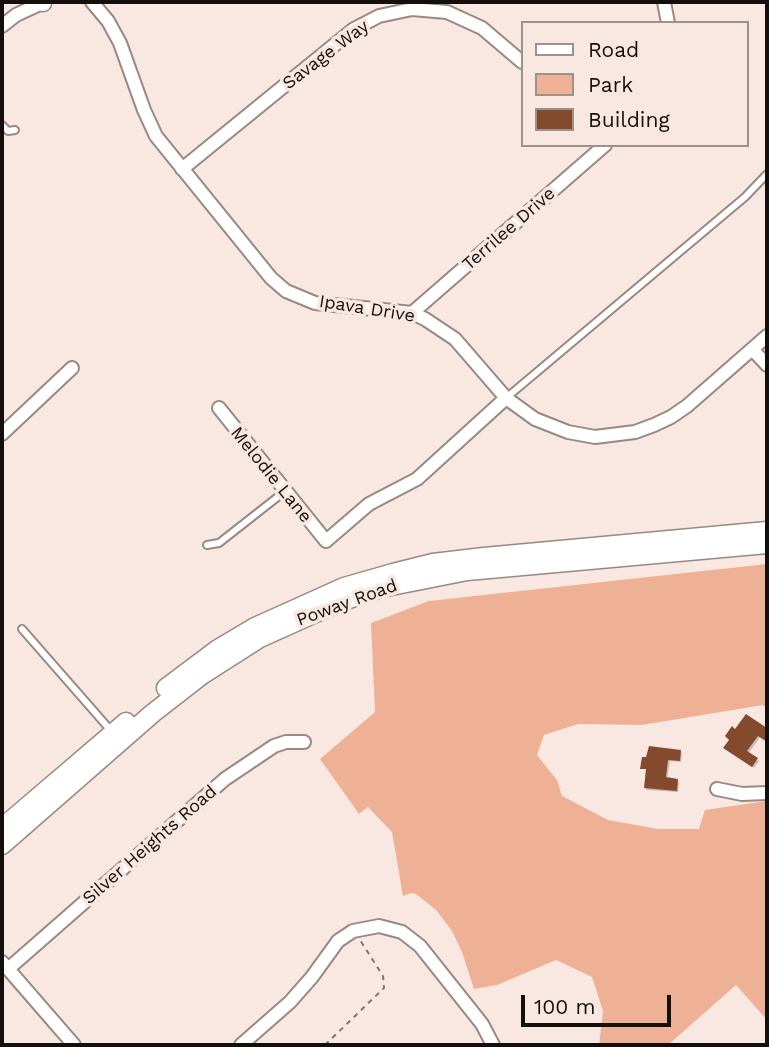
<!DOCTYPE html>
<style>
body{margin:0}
#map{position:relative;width:769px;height:1047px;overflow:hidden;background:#f9e8e1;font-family:"Work Sans",sans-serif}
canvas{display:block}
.frame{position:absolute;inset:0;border:4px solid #140f0c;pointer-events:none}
.legend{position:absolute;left:521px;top:21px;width:228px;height:126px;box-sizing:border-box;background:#f9e8e1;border:2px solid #9d918c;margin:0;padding:9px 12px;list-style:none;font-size:21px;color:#140f0c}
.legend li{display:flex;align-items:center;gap:14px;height:35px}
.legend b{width:35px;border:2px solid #9d918c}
.scale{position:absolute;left:521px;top:995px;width:150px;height:32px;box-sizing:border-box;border:4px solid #140f0c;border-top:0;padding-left:9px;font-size:21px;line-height:24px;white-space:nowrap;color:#140f0c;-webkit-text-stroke:5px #f9e8e1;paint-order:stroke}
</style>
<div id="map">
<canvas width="769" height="1047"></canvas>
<div class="frame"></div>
<ul class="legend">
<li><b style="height:9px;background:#fff"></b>Road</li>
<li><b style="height:19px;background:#efb195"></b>Park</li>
<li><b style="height:19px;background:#834a2e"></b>Building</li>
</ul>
<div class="scale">100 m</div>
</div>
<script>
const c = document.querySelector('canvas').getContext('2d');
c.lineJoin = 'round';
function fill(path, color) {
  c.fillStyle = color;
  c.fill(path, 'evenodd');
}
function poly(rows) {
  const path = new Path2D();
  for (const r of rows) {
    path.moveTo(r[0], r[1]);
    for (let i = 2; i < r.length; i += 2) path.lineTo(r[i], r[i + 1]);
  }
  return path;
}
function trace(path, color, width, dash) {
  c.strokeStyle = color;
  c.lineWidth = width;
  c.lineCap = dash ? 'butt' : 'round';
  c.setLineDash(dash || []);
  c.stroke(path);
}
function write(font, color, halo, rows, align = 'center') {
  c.font = font + ' "Work Sans",sans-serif';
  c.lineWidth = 7;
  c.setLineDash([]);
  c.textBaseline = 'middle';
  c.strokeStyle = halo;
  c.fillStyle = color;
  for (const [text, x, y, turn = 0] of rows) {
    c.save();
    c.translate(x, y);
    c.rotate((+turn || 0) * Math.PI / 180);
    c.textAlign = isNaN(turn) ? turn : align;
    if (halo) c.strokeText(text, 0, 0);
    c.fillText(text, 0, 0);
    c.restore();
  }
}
fill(poly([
 [767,564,767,709,763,705,642,725,578,724,544,735,537,755,557,780,562,796,608,820,658,829,699,829,705,810,767,801,767,1020,736,985,668,1045,599,1045,603,1011,592,977,556,960,497,985,474,989,462,952,452,931,436,910,416,894,411,893,403,896,392,832,368,807,359,814,320,759,375,712,371,623,429,601]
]), '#efb195');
fill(poly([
 [746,717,767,730,767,741,760,737,748,754,759,761,754,768,727,750],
 [680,751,682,753,681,762,670,761,667,779,679,782,678,792,647,790,645,788,648,770,641,768,648,759]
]), '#0003');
fill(poly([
 [746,714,767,728,767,742,758,736,747,751,758,758,752,767,723,748,729,740,725,736,732,726,735,729],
 [649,746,681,750,680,761,668,760,666,777,678,779,677,791,644,788,646,769,640,769,642,757,646,757]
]), '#834a2e');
const lane = poly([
 [2,125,8,131,15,130],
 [506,398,745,197,767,174],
 [207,545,219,543,284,492],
 [22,629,113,733]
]);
const street = poly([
 [92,2,108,21,120,43,144,110,156,136,271,278,286,291,315,303,412,313,425,319,455,339,506,398,535,419,568,432,595,437,635,432,654,425,671,417,687,406,767,336],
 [664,2,668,23],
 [2,26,16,15,44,2],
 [182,169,354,29,379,16,412,9,447,12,482,28,522,62],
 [412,313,605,145],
 [752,349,767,365],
 [219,408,326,541,369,504,417,479,506,398],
 [2,434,72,368],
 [717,789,742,794,767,793],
 [2,962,74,1045],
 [8,969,225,779,274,746,286,742,304,742],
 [241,1045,290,1002,312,977,338,941,353,931,379,926,402,932,420,946,482,1024,493,1045]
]);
const secondary = poly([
 [43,3,43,2]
]);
const primary = poly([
 [166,688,218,649,255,627,344,587,393,573,433,563,484,557,767,531],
 [2,828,126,722],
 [2,845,153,713,202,675,260,638,340,602,381,588,467,571,767,544]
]);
trace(lane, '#988983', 10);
trace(street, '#988983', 16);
trace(secondary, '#988983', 19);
trace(primary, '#988983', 21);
trace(poly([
 [325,1045,384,988,383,976,360,940]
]), '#7e746f', 2, [5, 5]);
trace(lane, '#fff', 6);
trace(street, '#fff', 12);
trace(secondary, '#fff', 16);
trace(primary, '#fff', 18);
write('18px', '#140f0c', '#f9e8e1', [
 ["Savage Way",326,55,-37],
 ["Terrilee Drive",509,229,-41],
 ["Ipava Drive",367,309,9],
 ["Melodie Lane",271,475,51],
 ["Poway Road",347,603,-20],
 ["Silver Heights Road",150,845,-41]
]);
</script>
